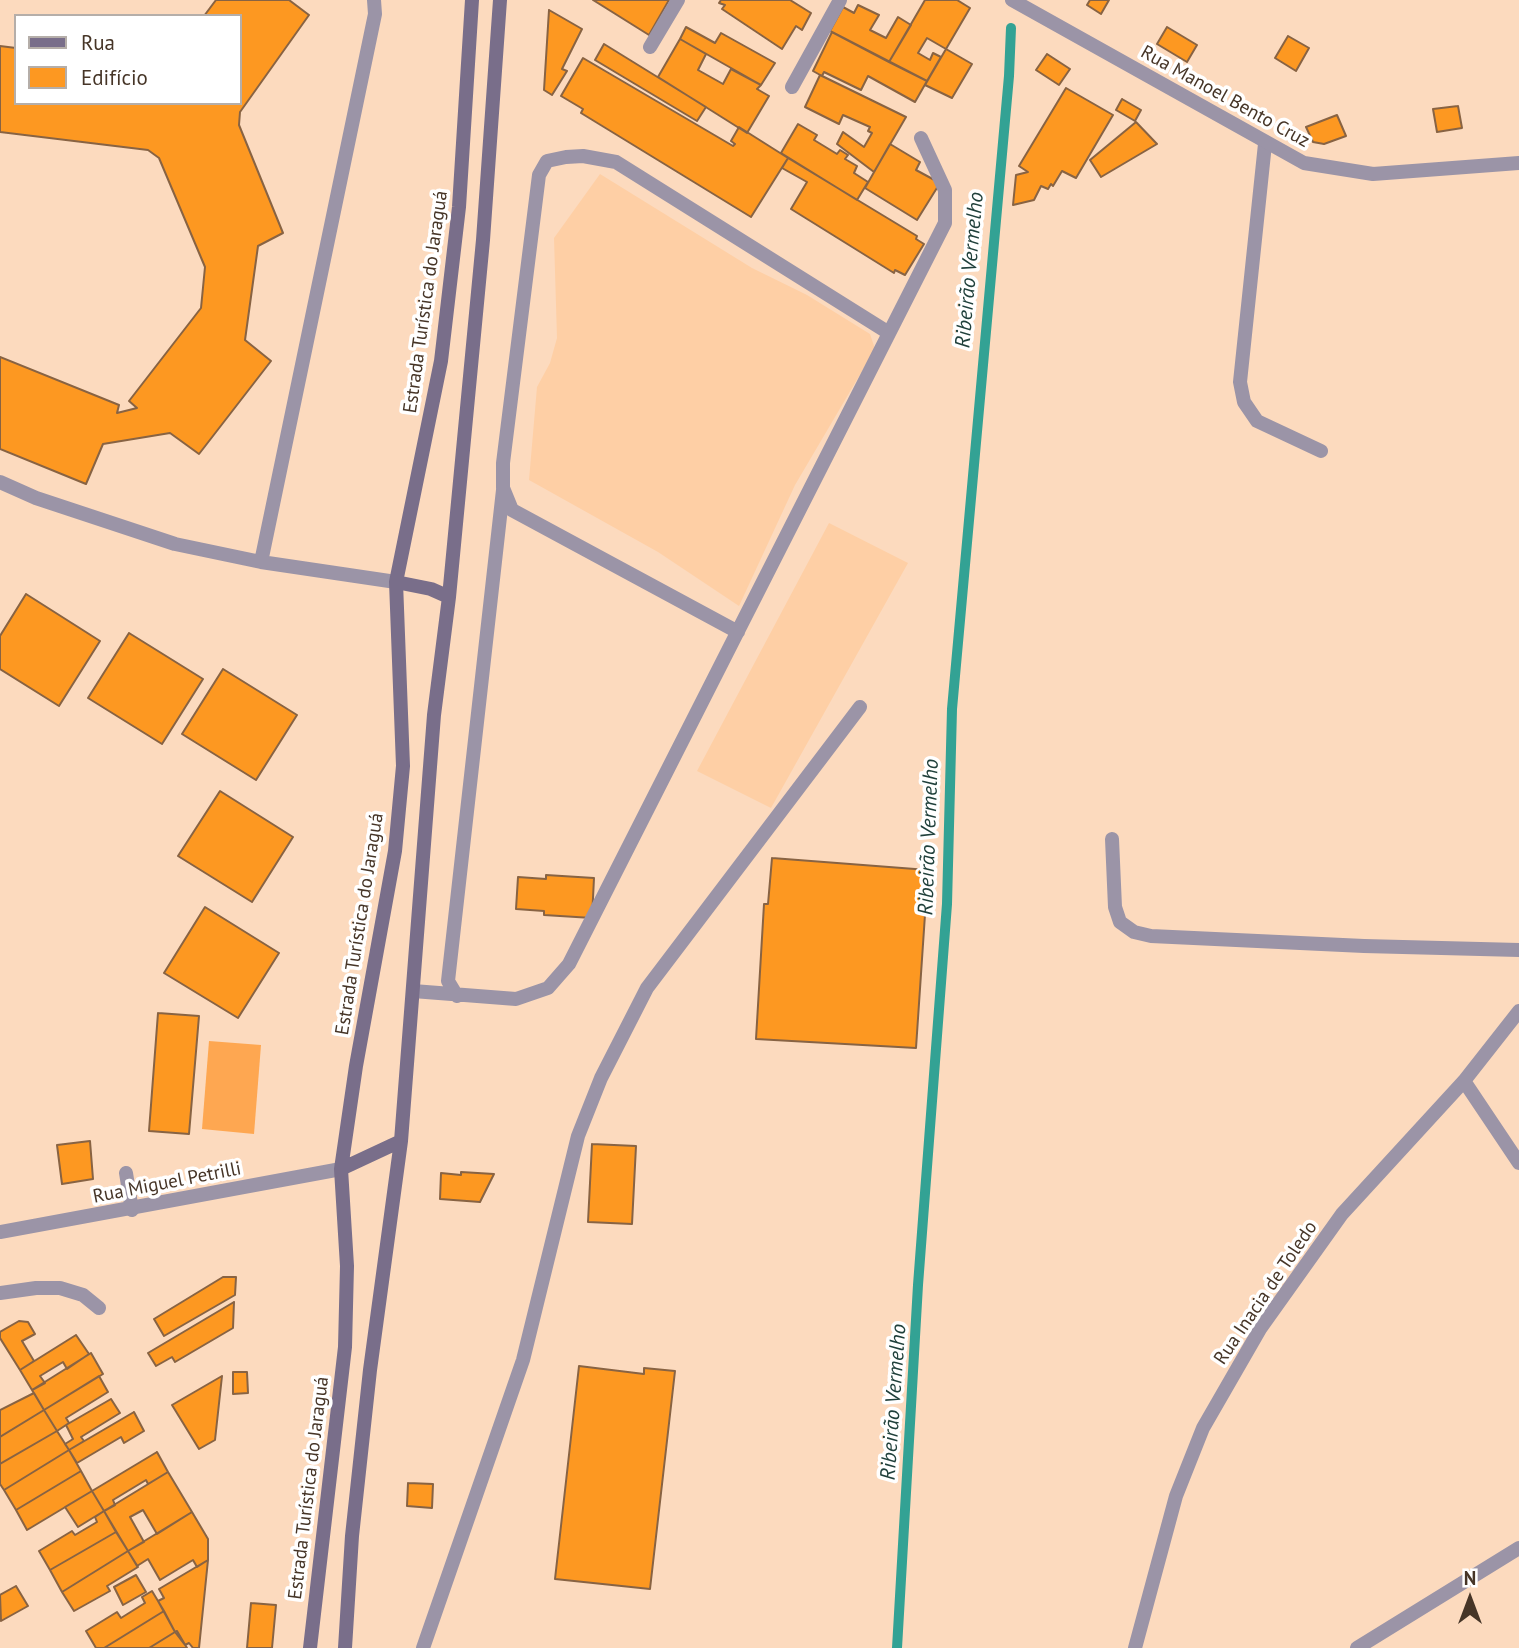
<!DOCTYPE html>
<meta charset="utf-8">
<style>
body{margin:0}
#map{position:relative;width:1519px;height:1648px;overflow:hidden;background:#fcdabe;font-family:"PT Sans",sans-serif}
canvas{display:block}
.legend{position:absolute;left:14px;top:14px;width:228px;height:91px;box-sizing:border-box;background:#fff;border:2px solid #b5aea9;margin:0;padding:9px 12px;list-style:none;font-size:21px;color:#463527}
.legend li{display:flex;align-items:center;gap:14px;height:35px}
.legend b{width:35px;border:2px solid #b5aea9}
.north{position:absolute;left:1435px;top:1564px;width:70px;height:70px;-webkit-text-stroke:5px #fff;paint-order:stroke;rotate:0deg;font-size:19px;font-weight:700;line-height:28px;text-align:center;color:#463527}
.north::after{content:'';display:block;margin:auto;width:24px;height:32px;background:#463527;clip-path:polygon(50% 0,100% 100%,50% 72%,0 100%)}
</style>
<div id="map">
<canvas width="1519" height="1648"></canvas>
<ul class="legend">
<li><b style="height:9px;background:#796e8a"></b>Rua</li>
<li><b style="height:19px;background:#fd9821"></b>Edifício</li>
</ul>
<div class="north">N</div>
</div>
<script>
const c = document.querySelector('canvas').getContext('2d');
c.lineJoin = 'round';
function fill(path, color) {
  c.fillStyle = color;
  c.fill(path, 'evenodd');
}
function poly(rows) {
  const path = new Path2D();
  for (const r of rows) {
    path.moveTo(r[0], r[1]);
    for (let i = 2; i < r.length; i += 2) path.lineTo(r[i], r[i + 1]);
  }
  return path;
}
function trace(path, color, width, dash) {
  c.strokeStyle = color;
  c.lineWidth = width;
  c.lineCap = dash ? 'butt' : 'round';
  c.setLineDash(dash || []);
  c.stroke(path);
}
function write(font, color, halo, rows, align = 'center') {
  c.font = font + ' "PT Sans",sans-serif';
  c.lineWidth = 7;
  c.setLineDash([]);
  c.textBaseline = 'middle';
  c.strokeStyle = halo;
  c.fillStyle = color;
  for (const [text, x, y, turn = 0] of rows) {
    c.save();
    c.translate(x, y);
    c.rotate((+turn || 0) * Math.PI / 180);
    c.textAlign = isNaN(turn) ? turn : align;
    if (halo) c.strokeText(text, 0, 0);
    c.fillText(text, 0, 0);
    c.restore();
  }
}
fill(poly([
 [600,174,752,268,807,295,870,334,875,349,795,485,739,606,658,552,529,480,537,387,550,363,557,338,554,238],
 [829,523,908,563,771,808,697,771]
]), '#fecfa5');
fill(poly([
 [209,1041,261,1045,254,1134,202,1129]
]), '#fea751');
trace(poly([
 [897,1648,918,1285,947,904,952,709,1009,76,1011,28]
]), '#33a294', 10);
const building = poly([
 [216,0,289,0,309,15,240,112,239,125,283,233,258,246,245,340,271,361,199,454,170,433,103,444,86,484,0,449,0,357,119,405,117,413,137,408,129,401,201,308,205,267,159,158,148,150,0,132,0,46,16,48,16,103,240,103,240,16,204,16,216,0],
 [593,0,669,0,649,35,593,0],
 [721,0,790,0,811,13,802,30,796,26,782,49,722,9,725,5,719,3,721,0],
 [925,0,957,0,970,8,946,49,927,38,918,53,930,60,933,53,941,57,927,81,889,62,925,0],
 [1090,0,1109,0,1101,14,1087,5,1090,0],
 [858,5,879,15,870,30,886,38,898,17,911,25,889,62,830,31,843,7,854,13,858,5],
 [549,10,582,29,562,69,567,71,552,95,544,90,549,10],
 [686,27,715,43,721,33,775,63,761,85,680,39,686,27],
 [1167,27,1197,45,1187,62,1157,44,1167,27],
 [832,32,927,81,915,102,868,76,861,90,824,72,822,76,813,71,832,32],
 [1288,36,1309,48,1296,71,1275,58,1288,36],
 [680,39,706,54,698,70,723,84,731,69,761,85,757,89,769,96,747,133,658,77,680,39],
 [604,44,706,107,697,121,595,60,604,44],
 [946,49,972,64,952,98,925,85,946,49],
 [1047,54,1070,69,1059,85,1036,70,1047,54],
 [583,58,733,146,735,144,731,141,739,127,788,158,751,217,581,113,583,109,561,96,583,58],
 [820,75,906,117,874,172,837,144,843,132,864,147,872,133,868,131,870,127,843,115,839,124,805,107,820,75],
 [1066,88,1113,115,1076,178,1062,171,1053,186,1051,184,1048,189,1041,186,1034,200,1013,205,1016,175,1028,172,1019,166,1066,88],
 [1122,99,1141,110,1135,121,1116,110,1122,99],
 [1458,106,1462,128,1437,132,1433,109,1458,106],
 [1337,115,1346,136,1324,144,1313,142,1306,127,1337,115],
 [1136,122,1157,144,1101,177,1090,160,1136,122],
 [798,124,817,135,814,140,837,154,840,150,848,155,845,159,857,166,854,173,868,182,857,200,781,153,798,124],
 [890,144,920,162,916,170,940,183,917,220,865,188,890,144],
 [788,158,917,236,916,239,924,244,905,275,895,270,894,273,791,209,807,182,782,168,788,158],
 [26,594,100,641,59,706,0,669,0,636,26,594],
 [129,633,203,679,162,744,88,698,129,633],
 [223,669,297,715,256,780,182,734,223,669],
 [220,791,293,837,252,902,178,856,220,791],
 [772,858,928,870,916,1048,756,1039,764,904,768,904,772,858],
 [546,875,594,878,592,918,544,915,544,911,516,909,518,877,546,879,546,875],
 [205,907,279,953,238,1018,164,973,205,907],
 [158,1013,199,1016,189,1134,149,1131,158,1013],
 [90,1141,93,1179,62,1184,57,1145,90,1141],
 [592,1144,636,1146,632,1224,588,1222,592,1144],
 [461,1172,494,1174,480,1202,440,1199,441,1173,461,1175,461,1172],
 [223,1277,236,1277,235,1295,164,1336,154,1319,223,1277],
 [234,1302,233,1328,175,1362,172,1357,156,1366,148,1353,234,1302],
 [19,1321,28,1322,35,1334,22,1341,34,1361,20,1370,0,1338,0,1332,19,1321],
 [76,1335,89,1354,67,1369,63,1362,40,1376,45,1383,32,1390,20,1370,76,1335],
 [91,1353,103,1374,44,1410,32,1390,91,1353],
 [579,1366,644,1374,644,1368,675,1371,650,1589,555,1579,579,1366],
 [233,1372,247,1372,248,1393,233,1394,233,1372],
 [99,1376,108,1392,66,1418,69,1423,57,1431,44,1410,99,1376],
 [222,1376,215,1440,199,1449,172,1405,222,1376],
 [34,1393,44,1410,0,1437,0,1410,34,1393],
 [111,1399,120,1413,81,1437,84,1441,69,1450,65,1444,73,1439,66,1425,111,1399],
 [44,1410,57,1431,0,1464,0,1437,44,1410],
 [134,1412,144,1431,124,1443,121,1437,77,1463,69,1450,134,1412],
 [57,1431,69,1450,4,1490,0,1484,0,1464,57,1431],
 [69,1450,81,1471,16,1510,4,1490,69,1450],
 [157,1452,168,1472,148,1484,146,1480,113,1500,115,1505,104,1511,92,1491,157,1452],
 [81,1471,92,1491,27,1530,16,1510,81,1471],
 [168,1472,192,1512,157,1534,143,1510,130,1517,144,1542,128,1551,104,1511,168,1472],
 [408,1483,433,1484,432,1508,407,1506,408,1483],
 [92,1491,104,1511,78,1527,65,1507,92,1491],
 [104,1511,116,1532,50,1570,39,1551,72,1531,75,1535,97,1522,95,1517,104,1511],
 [192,1512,208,1539,208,1560,197,1567,193,1560,160,1580,148,1559,137,1566,128,1551,192,1512],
 [116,1532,128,1551,62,1592,50,1570,116,1532],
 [128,1551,138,1567,107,1586,110,1591,74,1611,62,1592,128,1551],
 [208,1560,199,1648,193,1648,189,1643,185,1645,175,1632,158,1601,164,1598,159,1589,208,1560],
 [136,1575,146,1592,123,1605,114,1587,136,1575],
 [16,1586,28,1606,1,1621,0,1595,16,1586],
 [152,1591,164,1611,104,1648,96,1648,86,1631,117,1612,121,1618,145,1603,142,1597,152,1591],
 [251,1603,276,1605,272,1648,247,1648,251,1603],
 [164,1611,175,1632,149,1648,104,1648,164,1611],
 [177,1631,187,1648,149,1648,175,1632,177,1631]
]);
fill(building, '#fd9821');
trace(building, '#886343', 2);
trace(poly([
 [650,47,678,0],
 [1265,144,1240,382,1244,402,1257,421,1321,451],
 [0,482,36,498,175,544,261,562,396,582],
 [261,562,375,14,374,0],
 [738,632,512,510,503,488,503,463,539,175,547,161,566,157,583,156,616,162,889,333],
 [1112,839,1115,907,1120,922,1134,932,1151,936,1364,946,1519,950],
 [413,991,516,999,548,988,569,964,945,223,945,190,921,138],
 [457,996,448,981,503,490],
 [126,1173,132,1210],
 [423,1648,523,1360,578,1136,601,1078,647,988,860,707]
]), '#9b94a7', 14);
trace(poly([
 [1012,0,1304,163,1373,174,1519,163],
 [792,87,840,0],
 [1464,1081,1519,1163],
 [0,1232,341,1169],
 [0,1293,36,1288,60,1288,83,1295,99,1308],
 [1135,1648,1176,1496,1203,1428,1260,1329,1342,1214,1464,1081,1519,1011],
 [1357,1648,1519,1548]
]), '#9b94a7', 14);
trace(poly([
 [396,582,431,589,449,597],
 [341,1169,401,1141],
 [310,1648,345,1347,347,1266,341,1169,356,1066,395,851,403,766,396,582,441,361,459,207,472,0],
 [345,1648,352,1536,370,1370,401,1141,434,715,449,597,483,240,500,0]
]), '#796e8a', 14);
write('19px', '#463527', '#fff', [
 ["Rua Manoel Bento Cruz",1225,97,29],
 ["Estrada Turística do Jaraguá",426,302,-82],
 ["Estrada Turística do Jaraguá",360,924,-81],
 ["Rua Miguel Petrilli",167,1183,-11],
 ["Rua Inacia de Toledo",1266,1293,-56],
 ["Estrada Turística do Jaraguá",309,1488,-83]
]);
write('italic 21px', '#20403b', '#fff', [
 ["Ribeirão Vermelho",970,270,-85],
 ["Ribeirão Vermelho",929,837,-88],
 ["Ribeirão Vermelho",894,1402,-86]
]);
</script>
